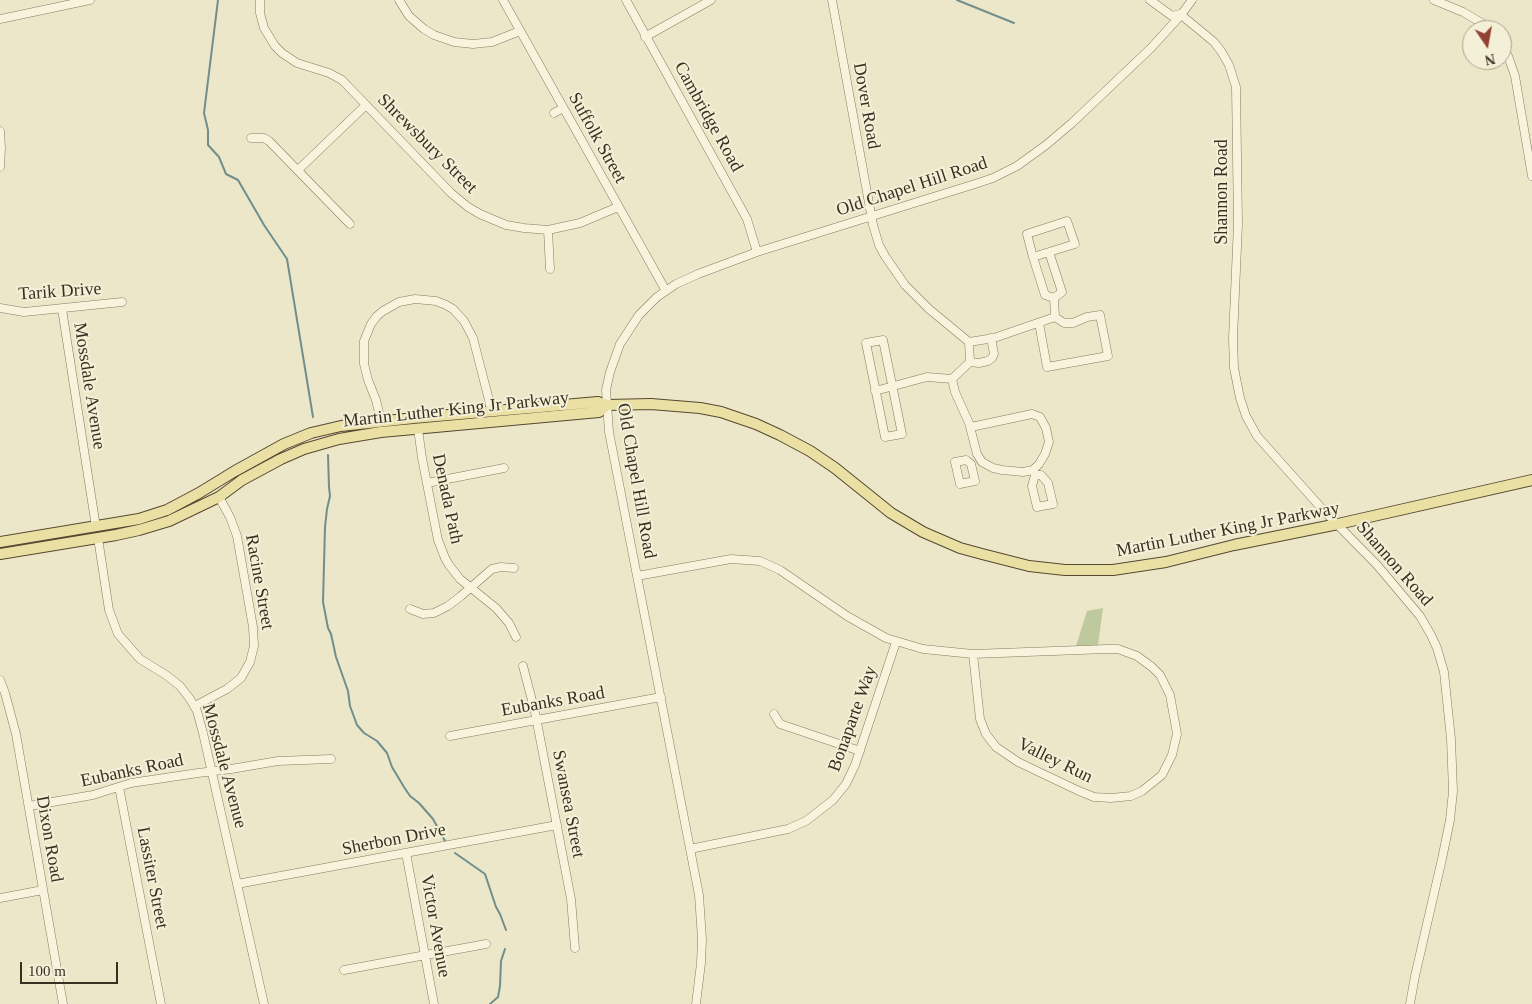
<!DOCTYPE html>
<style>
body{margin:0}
#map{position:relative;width:1532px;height:1004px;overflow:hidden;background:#ece7c9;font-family:"Times New Roman",serif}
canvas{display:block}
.north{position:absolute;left:1462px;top:20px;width:50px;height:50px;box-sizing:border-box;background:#f4f0d8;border:1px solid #a9a38f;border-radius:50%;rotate:168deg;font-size:14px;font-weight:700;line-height:20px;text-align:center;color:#393021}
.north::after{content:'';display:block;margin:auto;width:18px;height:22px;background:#924133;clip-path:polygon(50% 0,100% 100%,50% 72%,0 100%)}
.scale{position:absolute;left:20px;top:962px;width:98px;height:22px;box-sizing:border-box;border:2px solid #393021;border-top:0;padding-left:6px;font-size:15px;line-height:18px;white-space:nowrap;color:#393021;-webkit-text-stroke:4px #f4f0d8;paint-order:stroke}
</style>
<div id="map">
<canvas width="1532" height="1004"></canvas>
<div class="north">N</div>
<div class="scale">100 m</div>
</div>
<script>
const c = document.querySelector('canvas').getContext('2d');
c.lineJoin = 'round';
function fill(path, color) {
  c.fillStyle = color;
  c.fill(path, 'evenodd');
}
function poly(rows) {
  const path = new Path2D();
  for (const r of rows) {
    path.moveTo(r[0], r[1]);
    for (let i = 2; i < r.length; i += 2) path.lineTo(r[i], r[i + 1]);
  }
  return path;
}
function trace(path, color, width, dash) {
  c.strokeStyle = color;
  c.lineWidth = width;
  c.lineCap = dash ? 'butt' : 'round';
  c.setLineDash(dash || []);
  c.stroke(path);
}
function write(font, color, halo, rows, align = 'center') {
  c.font = font + ' "Times New Roman",serif';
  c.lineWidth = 4;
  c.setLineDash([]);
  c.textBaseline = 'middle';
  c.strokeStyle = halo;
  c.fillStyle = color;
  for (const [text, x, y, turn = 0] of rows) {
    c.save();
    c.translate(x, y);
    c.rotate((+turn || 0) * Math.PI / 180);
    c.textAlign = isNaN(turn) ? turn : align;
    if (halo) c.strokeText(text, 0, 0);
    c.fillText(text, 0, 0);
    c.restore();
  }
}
fill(poly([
 [1103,608,1098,645,1076,646,1087,611]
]), '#bec99d');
trace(poly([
 [218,0,204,113,208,130,208,145,219,157,226,174,238,180,264,225,287,259,313,417],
 [957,0,1014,23],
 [328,455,329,487,330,496,327,509,325,527,323,602,328,628,331,634,336,657,348,691,350,706,357,725,364,733,377,741,387,753,392,767,404,787,410,796,419,803,433,819,445,841],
 [455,853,485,874,496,907,500,914,506,930],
 [490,1004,498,997,500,986,501,961,505,949]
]), '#708f8c', 2);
const minor = poly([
 [260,0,260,13,264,28,275,46,282,53,297,63,329,73,342,80,451,193,468,207,480,214,506,225,524,228,548,230,580,223,618,207],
 [399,0,409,16,424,29,434,35,454,42,473,44,492,42,520,31],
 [503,0,666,291],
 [626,0,747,219,757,252],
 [832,0,873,225,879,245,885,256,905,285,929,309,969,342,970,362,952,379],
 [1150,0,1172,16,1180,14,1214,42,1221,51,1229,65,1236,87,1238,224,1233,338,1234,368,1240,398,1246,416,1257,436,1273,454,1324,511,1377,565,1420,616,1431,635,1437,648,1444,672,1451,739,1453,791,1450,820,1442,859,1415,976,1410,1004],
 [1434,0,1463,12,1485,25,1490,30],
 [0,19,90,0],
 [645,37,711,0],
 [1502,46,1508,56,1515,76,1532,176],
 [554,113,563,108],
 [0,131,1,148,0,167],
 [251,138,264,138,269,141,350,224],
 [298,170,366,105],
 [548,230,550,269],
 [1033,257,1075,244,1067,221,1027,234,1033,257,1045,295,1054,298,1062,292,1049,252],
 [0,308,24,312,122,302],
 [62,309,96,527],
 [1039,323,1047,367,1108,356,1100,315,1087,317,1073,323,1064,323,1055,317,1054,298],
 [883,340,902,434,885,437,866,343,883,340],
 [969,342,994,338,1055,317],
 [970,362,979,363,988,361,992,358,994,354,991,338],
 [952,379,955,392,969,423,977,454,982,462,993,468,1002,470,1023,472,1033,470,1035,475],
 [875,391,927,377,952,379],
 [381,421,376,400,368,380,364,364,364,341,371,324,377,316,383,311,399,302,415,299,436,301,446,305,453,309,464,321,473,338,489,400,491,411],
 [971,427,1032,414,1040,417,1046,428,1049,442,1045,454,1039,464,1033,470],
 [418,429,422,458,435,525,438,540,445,558,449,565,460,579,496,608,509,623,516,637],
 [966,460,971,464,975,481,960,484,955,462,966,460],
 [1035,475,1041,475,1048,483,1053,504,1037,507,1032,486,1035,475],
 [427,483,504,468],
 [98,538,109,610,118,634,140,659,166,675,180,686,190,699,197,711,203,733,264,1004],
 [637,576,731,559,760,561,780,570,847,616,886,638,923,649,973,654],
 [410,609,423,614,434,613,448,606,461,596,492,569,501,567,514,568],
 [1107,649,1118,649,1137,656,1152,667,1160,675,1170,695,1177,734,1172,755,1162,775,1142,791,1131,796,1111,798,1094,797,1079,791,1018,762,996,747,986,734,980,719,973,654,1107,649],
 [523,666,535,712,571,899,575,948],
 [0,680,5,693,16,734,63,1004],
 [195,706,227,689,241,678,250,662,254,646,253,627,237,536,230,517,219,497],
 [774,714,780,724,860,751],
 [450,736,661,697],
 [119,787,161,1004],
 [29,806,93,795,131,783,198,773,231,769,278,761,331,759],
 [690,849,788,829,806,821,833,800,846,784,855,765,896,642],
 [406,853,434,1004],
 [237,884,557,825],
 [0,898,43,890],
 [344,970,486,944],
 [696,1004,701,963,702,939,699,895,609,432,606,390,610,372,620,344,639,315,657,297,676,284,698,274,757,252,975,184,993,178,1017,166,1046,145,1072,123,1151,48,1181,15,1192,0]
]);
const major = poly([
 [0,542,139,519,167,510,199,493,235,471,284,444,311,433,341,426,414,418,598,402,607,405,651,404,700,408,721,412,756,424,780,435,810,451,835,468,891,513,923,532,960,548,982,554,1029,566,1065,570,1113,570,1166,562,1234,545,1338,524,1532,480],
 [0,554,116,535,139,530,169,521,219,497,242,480,281,459,304,449,339,439,381,432,599,412,607,405]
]);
trace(minor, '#877a5f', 9);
trace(major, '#554832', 12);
trace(minor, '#f7f3dc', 8);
trace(major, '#ebe0a4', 10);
write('18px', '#393021', '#f4f0d8', [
 ["Dover Road",866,106,80],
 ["Cambridge Road",708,117,61],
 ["Suffolk Street",597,138,61],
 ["Shrewsbury Street",427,144,45],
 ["Old Chapel Hill Road",912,187,-18],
 ["Shannon Road",1222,192,-90],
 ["Tarik Drive",60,292,-4],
 ["Mossdale Avenue",89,386,81],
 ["Martin Luther King Jr Parkway",456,410,-6],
 ["Old Chapel Hill Road",636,481,80],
 ["Denada Path",447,499,78],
 ["Martin Luther King Jr Parkway",1228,530,-11],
 ["Shannon Road",1394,564,49],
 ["Racine Street",259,582,80],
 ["Eubanks Road",553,702,-10],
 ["Bonaparte Way",853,719,-70],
 ["Valley Run",1055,761,26],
 ["Mossdale Avenue",224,766,75],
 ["Eubanks Road",132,771,-12],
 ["Swansea Street",568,804,79],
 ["Dixon Road",49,839,80],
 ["Sherbon Drive",394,840,-11],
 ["Lassiter Street",152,878,79],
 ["Victor Avenue",435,926,80]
]);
</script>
